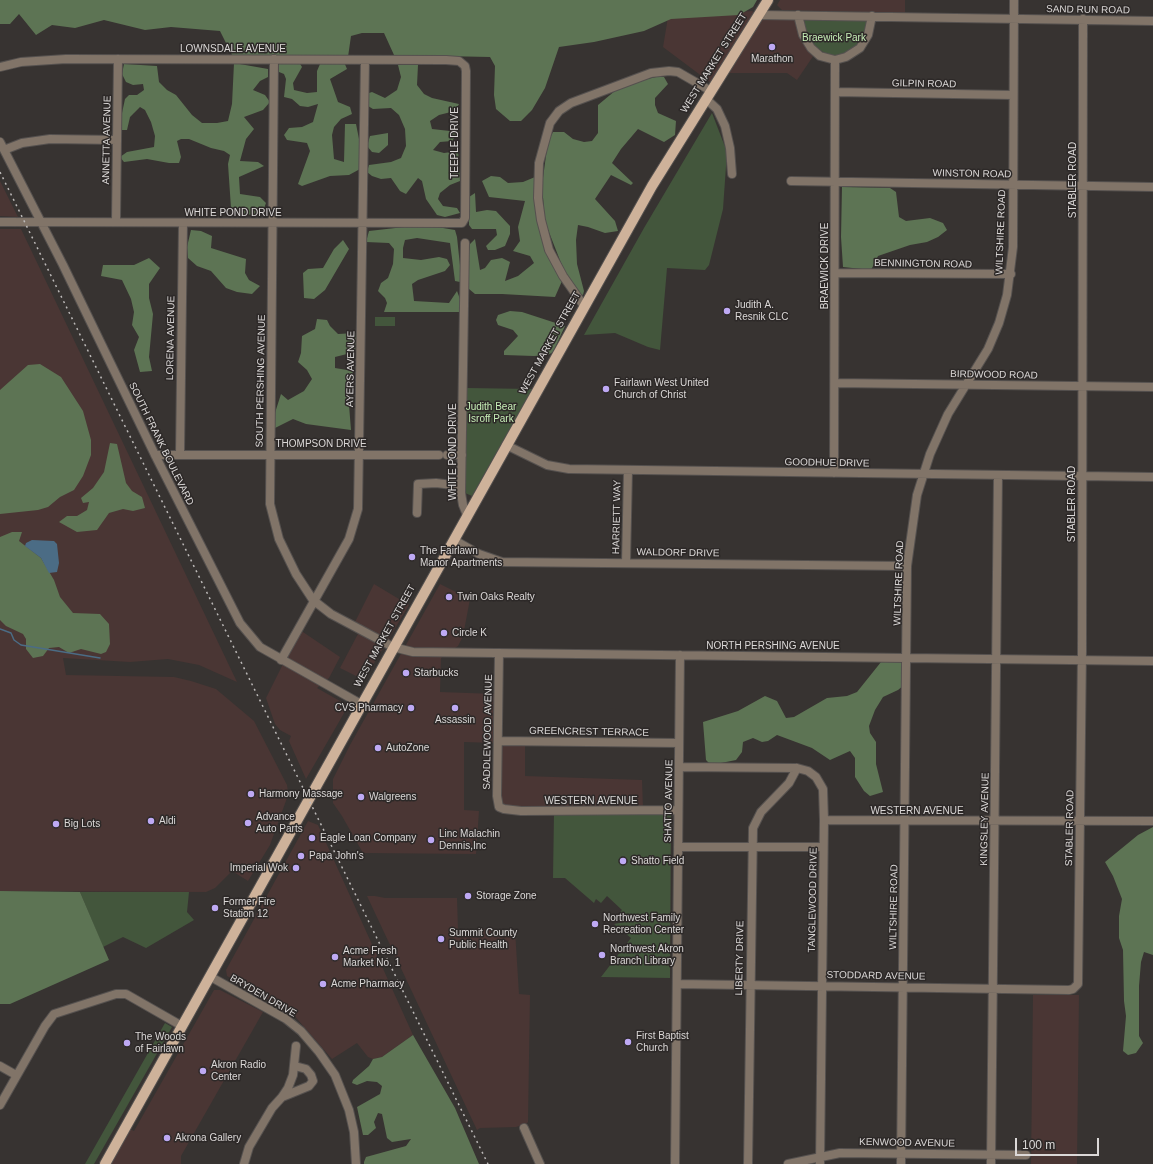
<!DOCTYPE html>
<style>
body{margin:0}
#map{position:relative;width:1153px;height:1164px;overflow:hidden;background:#373331;font-family:Helvetica,sans-serif}
canvas{display:block}
.scale{position:absolute;left:1015px;top:1138px;width:84px;height:18px;box-sizing:border-box;border:2px solid #dbd8d7;border-top:0;padding-left:5px;font-size:12px;line-height:14px;white-space:nowrap;color:#dbd8d7;-webkit-text-stroke:3px #2d2928;paint-order:stroke}
</style>
<div id="map">
<canvas width="1153" height="1164"></canvas>
<div class="scale">100 m</div>
</div>
<script>
const c = document.querySelector('canvas').getContext('2d');
c.lineJoin = 'round';
function fill(path, color) {
  c.fillStyle = color;
  c.fill(path, 'evenodd');
}
function poly(rows) {
  const path = new Path2D();
  for (const r of rows) {
    path.moveTo(r[0], r[1]);
    for (let i = 2; i < r.length; i += 2) path.lineTo(r[i], r[i + 1]);
  }
  return path;
}
function trace(path, color, width, dash) {
  c.strokeStyle = color;
  c.lineWidth = width;
  c.lineCap = dash ? 'butt' : 'round';
  c.setLineDash(dash || []);
  c.stroke(path);
}
function write(font, color, halo, rows, align = 'center') {
  c.font = font + ' Helvetica,sans-serif';
  c.lineWidth = 3;
  c.setLineDash([]);
  c.textBaseline = 'middle';
  c.strokeStyle = halo;
  c.fillStyle = color;
  for (const [text, x, y, turn = 0] of rows) {
    c.save();
    c.translate(x, y);
    c.rotate((+turn || 0) * Math.PI / 180);
    c.textAlign = isNaN(turn) ? turn : align;
    if (halo) c.strokeText(text, 0, 0);
    c.fillText(text, 0, 0);
    c.restore();
  }
}
fill(poly([
 [780,0,905,0,905,13,782,10,777,5],
 [752,11,759,15,798,15,803,35,816,52,797,80,787,73,724,73,715,86,663,47,668,17],
 [0,181,18,217,0,216],
 [0,229,21,229,237,682,199,665,168,659,130,662,63,658,66,675,174,677,191,681,216,689,254,721,287,785,288,792,287,798,270,845,248,881,232,871,215,888,206,892,0,891],
 [374,584,409,605,364,680,340,668,359,632,352,628],
 [440,584,470,599,463,636,458,646,441,658,440,692,496,694,494,743,464,742,464,810,479,811,476,854,363,853,342,816,333,803,333,779,350,745],
 [300,630,340,657,329,678,317,688,347,705,347,708,306,779,289,741,291,736,280,730,275,724,266,698],
 [508,744,525,745,525,776,642,780,643,808,505,806,501,799,502,747],
 [308,821,318,825,413,1035,382,1057,373,1059,368,1057,357,1043,332,1059,292,1013,227,976,226,970],
 [367,896,375,896,385,898,457,898,458,929,515,930,519,994,530,995,528,1122,526,1124,516,1127,480,1128,477,1130],
 [214,990,220,990,263,1012,181,1156,181,1164,105,1164,125,1127,134,1131],
 [1033,995,1079,995,1077,1164,1031,1164]
]), '#4a3634');
fill(poly([
 [804,19,869,19,866,33,860,45,852,51,833,57,826,54,814,46,805,30],
 [712,113,727,152,723,209,709,265,705,270,667,268,660,350,648,347,615,333,584,335,644,228],
 [375,317,395,317,395,326,375,326],
 [467,388,532,389,472,496,465,493],
 [554,813,671,815,670,978,601,977,631,938,614,924,624,922,617,916,622,910,607,896,601,903,596,899,594,903,565,878,553,878],
 [80,892,189,892,187,912,194,920,146,948,123,937,103,947],
 [165,1023,172,1027,94,1164,85,1164]
]), '#43563c');
fill(poly([
 [0,0,757,0,753,7,739,15,671,19,644,31,594,42,559,47,545,88,532,110,521,121,510,121,496,109,494,95,495,66,490,57,394,55,384,33,362,33,351,36,348,57,233,57,220,31,171,27,145,30,104,20,75,28,52,25,36,35,19,14,10,24,0,24],
 [279,62,299,62,302,67,293,83,294,90,307,93,317,92,317,71,320,64,335,62,344,62,347,69,330,79,338,102,350,107,352,114,341,119,334,127,332,135,334,159,344,162,345,124,356,124,360,144,360,169,349,175,330,176,302,186,298,184,310,151,307,143,287,140,284,135,289,128,302,127,313,122,318,104,308,107,300,106,292,99,284,97,286,79,284,74,279,72],
 [234,63,268,69,268,77,260,81,253,90,265,95,270,102,263,110,244,117,254,129,246,139,240,161,258,162,264,166,239,177,240,194,260,197,266,203,261,216,238,213,231,208,228,164,230,155,224,151,211,148,189,139,181,139,177,141,181,157,179,163,169,163,147,159,124,162,120,157,127,152,154,147,155,136,151,122,145,110,140,107,130,117,127,130,121,130,122,113,125,99,129,95,137,95,144,90,143,84,133,85,126,82,122,74,124,64,157,66,159,82,167,90,176,95,192,115,202,123,217,123,228,121,232,104],
 [398,65,418,65,417,85,424,94,432,98,459,104,455,111,439,115,430,121,432,129,459,132,452,141,440,142,433,150,444,153,458,151,460,181,450,185,440,193,438,199,443,206,457,208,460,213,445,217,437,215,426,199,422,181,418,178,406,194,400,191,391,178,381,179,372,176,367,172,369,165,391,162,401,158,406,146,405,129,399,115,391,108,373,109,368,106,367,103,369,93,372,92,385,98,397,90,401,77],
 [656,77,664,77,668,84,655,98,655,105,658,113,676,121,675,135,664,142,638,129,621,149,612,163,633,183,631,185,611,175,595,199,615,221,618,231,605,233,588,227,578,225,576,240,577,264,584,291,583,295,578,293,563,268,545,222,542,185,548,141,553,132,564,132,573,139,584,142,592,141,598,133,598,105,616,90,639,81],
 [388,133,388,145,379,153,372,152,367,146,370,136],
 [491,176,500,177,508,183,523,182,535,177,535,200,554,265,562,281,555,297,502,294,475,294,469,289,466,273,470,244,475,239,480,270,485,268,491,260,502,258,510,262,505,281,518,276,534,263,530,256,513,251,520,241,518,227,525,201,489,197,482,181],
 [842,187,890,188,896,192,899,217,906,221,930,218,943,223,947,230,938,237,927,242,910,245,878,256,871,270,843,267,841,237],
 [475,193,476,212,487,210,496,211,510,226,510,234,505,246,495,250,488,250,486,246,497,235,496,229,472,229,469,225,469,197],
 [413,226,431,226,455,230,457,237,461,275,460,282,455,281,450,243,417,238,405,240,403,248,403,258,421,260,439,257,447,259,450,265,445,271,418,280,412,284,414,301,449,303,457,291,460,299,461,312,384,312,387,303,385,298,378,291,381,283,388,278,393,264,394,249,389,243,366,242,369,231],
 [191,230,201,231,212,236,211,248,246,259,245,273,249,280,260,286,252,294,237,292,226,288,211,271,197,266,188,258,187,247],
 [343,240,349,249,325,290,314,299,304,298,303,273,308,269,323,268,334,249],
 [149,258,160,268,149,284,149,298,153,314,149,357,152,371,140,372,134,350,139,337,132,325,134,312,131,299,122,280,101,276,103,265,134,265],
 [510,311,522,312,565,326,553,352,548,355,534,356,504,355,504,351,518,336,513,330,498,325,496,320,498,315],
 [317,319,327,320,330,326,338,334,356,333,355,352,335,357,335,368,353,371,349,405,351,430,306,424,293,419,275,428,274,416,281,394,288,400,304,391,312,379,307,370,298,362,301,353,302,336,315,329],
 [40,364,61,377,83,411,91,440,91,455,83,476,74,490,60,497,48,507,38,510,0,514,0,390,28,365],
 [110,443,117,444,126,483,132,491,142,497,145,508,133,511,123,509,109,513,97,530,77,532,59,522,67,516,77,516,87,510,89,502,83,503,81,498,93,488,104,472],
 [12,532,22,532,19,541,41,558,54,580,60,597,73,613,100,614,109,624,110,644,106,652,101,654,81,649,69,653,59,647,49,648,43,656,33,658,26,649,26,639,23,634,6,626,0,620,0,537],
 [901,660,904,685,898,690,883,697,875,710,869,726,870,733,876,742,876,764,883,792,870,796,864,791,855,777,855,758,850,751,830,760,812,748,777,735,768,741,762,742,753,738,743,742,742,752,736,760,711,765,706,760,703,722,738,711,765,696,777,701,786,718,794,717,827,698,847,696,857,692,881,662],
 [1153,827,1153,955,1144,952,1141,962,1139,986,1139,1036,1143,1043,1136,1053,1128,1055,1123,1051,1126,1016,1124,1001,1123,950,1119,938,1119,916,1122,899,1113,876,1105,862,1138,835],
 [0,891,80,892,109,960,10,1004,0,1004],
 [413,1035,455,1108,479,1164,364,1164,364,1162,366,1157,406,1146,411,1139,392,1142,387,1138,382,1114,378,1113,374,1122,376,1128,368,1135,363,1135,357,1107,380,1094,382,1086,377,1082,367,1081,357,1085,352,1083,353,1080,369,1066,373,1059,382,1057]
]), '#5d7454');
fill(poly([
 [32,540,54,541,57,544,59,563,57,572,49,573,41,558,25,546,26,543]
]), '#4b6c85');
trace(poly([
 [0,629,11,633,14,640,21,645,100,658]
]), '#4b6c85', 1.5);
const minor = poly([
 [759,15,1153,21],
 [798,15,803,35,811,48,820,56,835,60,846,57,860,48,868,35,872,16],
 [274,59,270,504,279,539,296,574,313,600,331,614,393,647,413,652,1153,661],
 [0,67,21,62,66,59,446,60,459,61,465,66,466,71,465,218,462,223,0,222],
 [835,92,1013,95],
 [706,99,717,109,725,126,730,148,732,174],
 [0,142,63,265,155,455,240,623,260,647,361,704],
 [4,150,22,143,50,139,117,140],
 [791,181,1153,187],
 [116,221,118,59],
 [465,243,461,493,463,505,467,515],
 [835,273,1011,274],
 [584,306,563,276,549,250,541,220,538,198,539,163,550,123,559,111,571,103,651,73,669,71,678,72,711,91],
 [835,383,1153,387],
 [506,445,547,465,569,469,1153,477],
 [180,454,183,223],
 [155,455,439,455],
 [447,455,462,455],
 [834,473,835,60],
 [417,513,418,484,436,483,461,486],
 [454,540,479,554,502,562,907,566],
 [626,563,628,471],
 [499,653,497,796,499,807,504,809,521,811,678,810],
 [281,660,349,539,358,509,365,60],
 [498,741,679,743],
 [679,767,797,768,808,771,816,777,823,789,824,820,820,1164],
 [824,820,1153,821],
 [678,847,823,847],
 [211,977,286,1019,301,1031,319,1052,335,1075,349,1110,354,1132,356,1164],
 [677,984,1069,990,1073,989,1078,984,1082,651,1083,19],
 [0,1066,16,1075],
 [282,1097,288,1088,293,1075,296,1046],
 [0,1105,45,1026,54,1014,116,994,126,994,182,1026],
 [524,1128,540,1164],
 [244,1164,249,1147,272,1108,282,1097,309,1086,313,1081,311,1075,306,1069,295,1066],
 [675,1164,680,655],
 [748,1164,753,828,761,812,789,783,797,768],
 [788,1164,840,1153,1026,1155],
 [901,1164,907,566,917,495,930,454,948,414,988,349,999,323,1007,295,1013,247,1014,0],
 [991,1164,998,475]
]);
const major = poly([
 [105,1164,652,186,768,0]
]);
trace(minor, '#55514f', 10);
trace(major, '#55514f', 12);
trace(minor, '#817468', 8);
trace(major, '#ceb29a', 10);
trace(poly([
 [0,172,488,1164]
]), '#bdbab9', 1.5, [2, 4]);
for (const [x, y, r, color] of [
 [772,47,4,"#bea9f4"],
 [727,311,4,"#bea9f4"],
 [606,389,4,"#bea9f4"],
 [412,557,4,"#bea9f4"],
 [449,597,4,"#bea9f4"],
 [444,633,4,"#bea9f4"],
 [406,673,4,"#bea9f4"],
 [411,708,4,"#bea9f4"],
 [455,708,4,"#bea9f4"],
 [378,748,4,"#bea9f4"],
 [251,794,4,"#bea9f4"],
 [361,797,4,"#bea9f4"],
 [151,821,4,"#bea9f4"],
 [248,823,4,"#bea9f4"],
 [56,824,4,"#bea9f4"],
 [312,838,4,"#bea9f4"],
 [431,840,4,"#bea9f4"],
 [301,856,4,"#bea9f4"],
 [623,861,4,"#bea9f4"],
 [296,868,4,"#bea9f4"],
 [468,896,4,"#bea9f4"],
 [215,908,4,"#bea9f4"],
 [595,924,4,"#bea9f4"],
 [441,939,4,"#bea9f4"],
 [602,955,4,"#bea9f4"],
 [335,957,4,"#bea9f4"],
 [323,984,4,"#bea9f4"],
 [628,1042,4,"#bea9f4"],
 [127,1043,4,"#bea9f4"],
 [203,1071,4,"#bea9f4"],
 [167,1138,4,"#bea9f4"]
]) {
  const dot = new Path2D();
  dot.arc(x, y, r, 0, 2 * Math.PI);
  c.fillStyle = color;
  c.fill(dot);
  trace(dot, '#2d2928', 1.5);
}
write('10px', '#dbd8d7', '#2d2928', [
 ["SAND RUN ROAD",1088,10,1],
 ["LOWNSDALE AVENUE",233,49],
 ["WEST MARKET STREET",714,63,-58],
 ["GILPIN ROAD",924,84,1],
 ["ANNETTA AVENUE",107,140,-89],
 ["TEEPLE DRIVE",455,143,-90],
 ["WINSTON ROAD",972,174,1],
 ["STABLER ROAD",1073,180,-90],
 ["WHITE POND DRIVE",233,213],
 ["WILTSHIRE ROAD",1001,232,-88],
 ["BENNINGTON ROAD",923,264,1],
 ["BRAEWICK DRIVE",825,266,-90],
 ["LORENA AVENUE",171,338,-89],
 ["WEST MARKET STREET",550,343,-61],
 ["AYERS AVENUE",351,369,-89],
 ["BIRDWOOD ROAD",994,375,1],
 ["SOUTH PERSHING AVENUE",261,381,-89],
 ["SOUTH FRANK BOULEVARD",161,444,64],
 ["THOMPSON DRIVE",321,444],
 ["WHITE POND DRIVE",453,452,-90],
 ["GOODHUE DRIVE",827,463,1],
 ["STABLER ROAD",1072,504,-90],
 ["HARRIETT WAY",617,517,-89],
 ["WALDORF DRIVE",678,553,1],
 ["WILTSHIRE ROAD",899,583,-88],
 ["WEST MARKET STREET",385,636,-61],
 ["NORTH PERSHING AVENUE",773,646],
 ["SADDLEWOOD AVENUE",488,732,-89],
 ["GREENCREST TERRACE",589,732,1],
 ["WESTERN AVENUE",591,801],
 ["SHATTO AVENUE",669,801,-89],
 ["WESTERN AVENUE",917,811],
 ["KINGSLEY AVENUE",985,819,-89],
 ["STABLER ROAD",1070,828,-89],
 ["TANGLEWOOD DRIVE",813,900,-89],
 ["WILTSHIRE ROAD",894,907,-89],
 ["LIBERTY DRIVE",740,958,-89],
 ["STODDARD AVENUE",876,976,1],
 ["BRYDEN DRIVE",263,996,30],
 ["KENWOOD AVENUE",907,1143,1]
]);
write('10px', '#c8f0b8', '#2d2928', [
 ["Braewick Park",834,38],
 ["Judith Bear",491,407],
 ["Isroff Park",491,419]
]);
write('10px', '#dbd8d7', '#2d2928', [
 ["Marathon",772,59,"center"],
 ["Judith A.",735,305],
 ["Resnik CLC",735,317],
 ["Fairlawn West United",614,383],
 ["Church of Christ",614,395],
 ["The Fairlawn",420,551],
 ["Manor Apartments",420,563],
 ["Twin Oaks Realty",457,597],
 ["Circle K",452,633],
 ["Starbucks",414,673],
 ["CVS Pharmacy",403,708,"right"],
 ["Assassin",455,720,"center"],
 ["AutoZone",386,748],
 ["Harmony Massage",259,794],
 ["Walgreens",369,797],
 ["Advance",256,817],
 ["Auto Parts",256,829],
 ["Aldi",159,821],
 ["Big Lots",64,824],
 ["Linc Malachin",439,834],
 ["Dennis,Inc",439,846],
 ["Eagle Loan Company",320,838],
 ["Papa John's",309,856],
 ["Shatto Field",631,861],
 ["Imperial Wok",288,868,"right"],
 ["Storage Zone",476,896],
 ["Former Fire",223,902],
 ["Station 12",223,914],
 ["Northwest Family",603,918],
 ["Recreation Center",603,930],
 ["Summit County",449,933],
 ["Public Health",449,945],
 ["Northwest Akron",610,949],
 ["Branch Library",610,961],
 ["Acme Fresh",343,951],
 ["Market No. 1",343,963],
 ["Acme Pharmacy",331,984],
 ["First Baptist",636,1036],
 ["Church",636,1048],
 ["The Woods",135,1037],
 ["of Fairlawn",135,1049],
 ["Akron Radio",211,1065],
 ["Center",211,1077],
 ["Akrona Gallery",175,1138]
], 'left');
</script>
